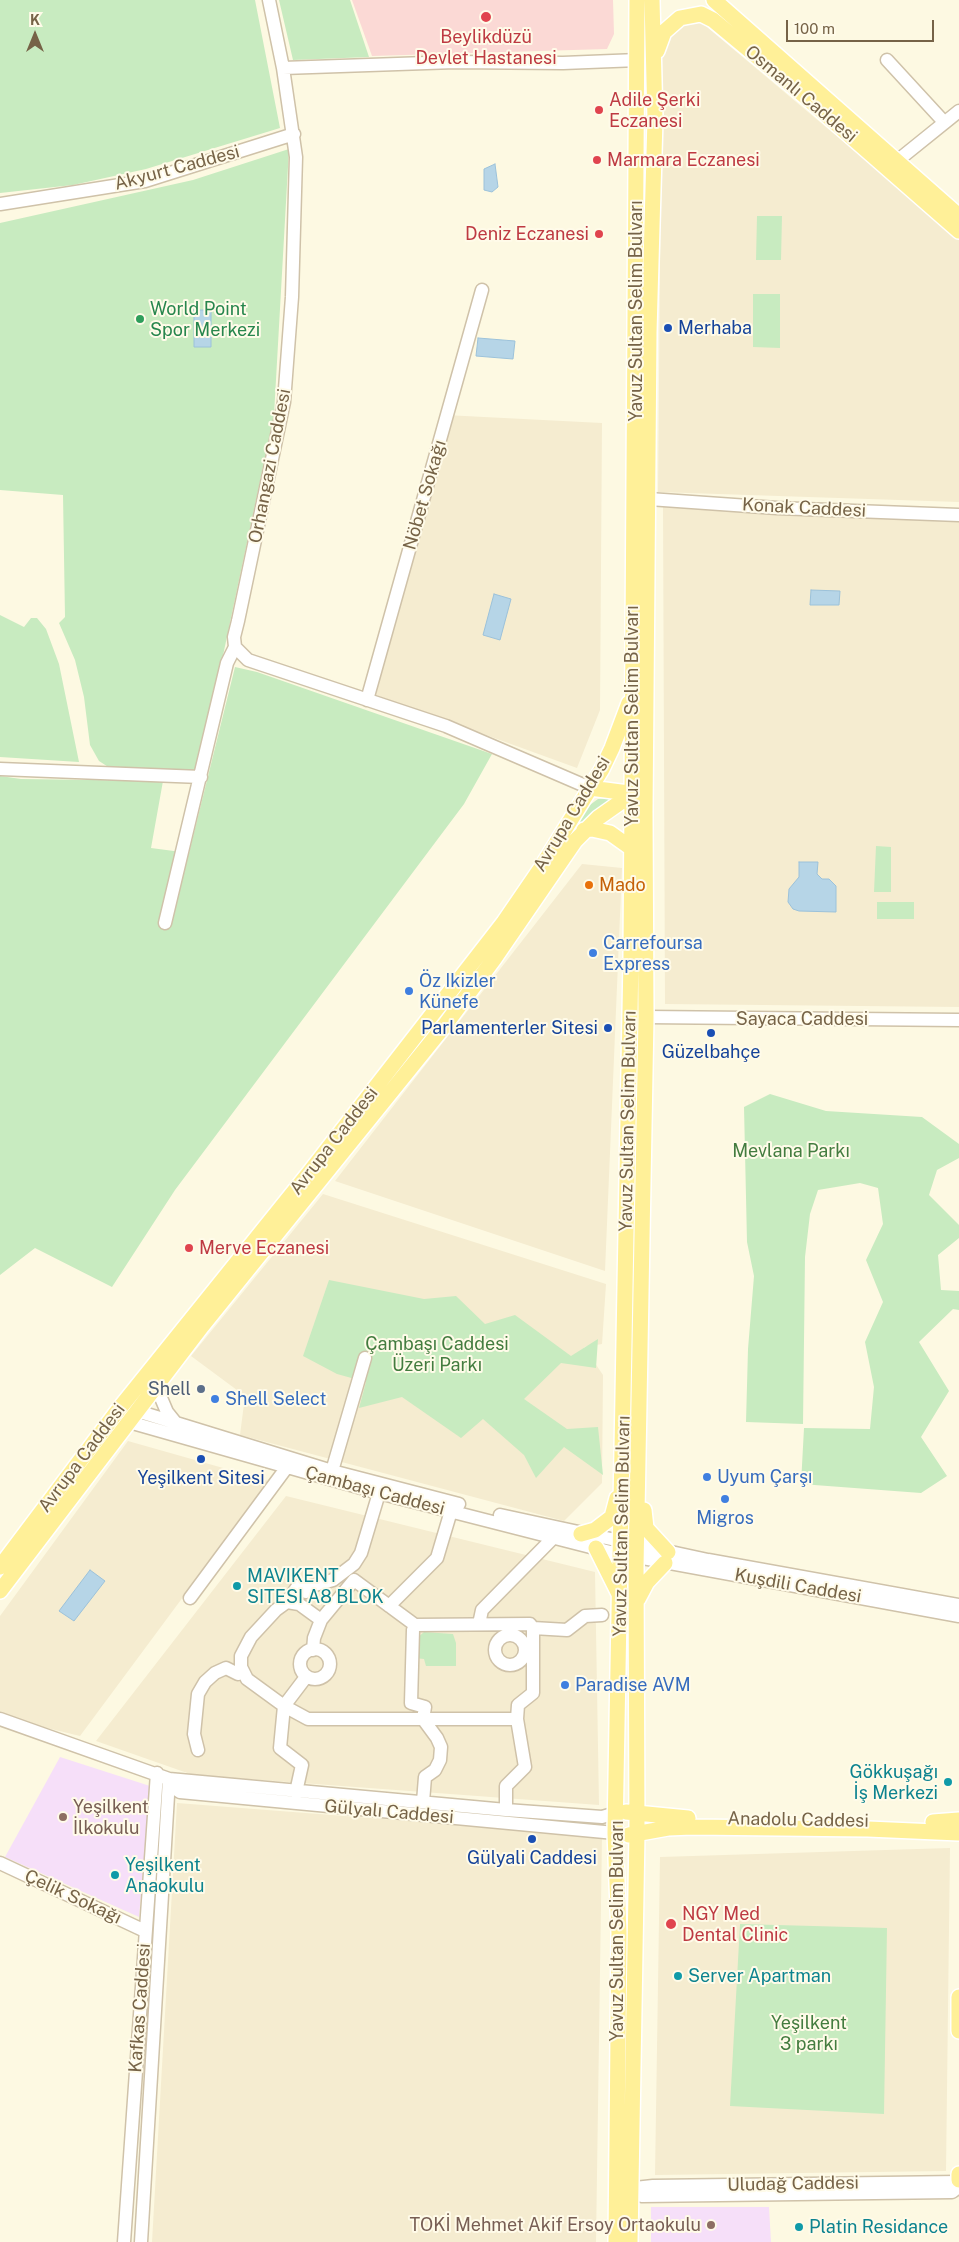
<!DOCTYPE html>
<meta charset="utf-8">
<style>
body{margin:0}
#map{position:relative;width:959px;height:2242px;overflow:hidden;background:#fdf9e2;font-family:"Public Sans",sans-serif}
canvas{display:block}
.north{position:absolute;left:10px;top:10px;width:50px;height:50px;-webkit-text-stroke:4px #fffbe9;paint-order:stroke;rotate:0deg;font-size:14px;font-weight:700;line-height:20px;text-align:center;color:#766347}
.north::after{content:'';display:block;margin:auto;width:18px;height:22px;background:#766347;clip-path:polygon(50% 0,100% 100%,50% 72%,0 100%)}
.scale{position:absolute;left:786px;top:20px;width:148px;height:22px;box-sizing:border-box;border:2px solid #766347;border-top:0;padding-left:6px;font-size:15px;line-height:18px;white-space:nowrap;color:#766347;-webkit-text-stroke:4px #fffbe9;paint-order:stroke}
</style>
<div id="map">
<canvas width="959" height="2242"></canvas>
<div class="north">K</div>
<div class="scale">100 m</div>
</div>
<script>
const c = document.querySelector('canvas').getContext('2d');
c.lineJoin = 'round';
function fill(path, color) {
  c.fillStyle = color;
  c.fill(path, 'evenodd');
}
function poly(rows) {
  const path = new Path2D();
  for (const r of rows) {
    if (r.length === 3) {
      path.moveTo(r[0] + r[2], r[1]);
      path.arc(r[0], r[1], r[2], 0, 2 * Math.PI);
      continue;
    }
    path.moveTo(r[0], r[1]);
    for (let i = 2; i < r.length; i += 2) path.lineTo(r[i], r[i + 1]);
  }
  return path;
}
function trace(path, color, width, dash) {
  c.strokeStyle = color;
  c.lineWidth = width;
  c.lineCap = dash ? 'butt' : 'round';
  c.setLineDash(dash || []);
  c.stroke(path);
}
function write(font, color, halo, rows, align = 'center') {
  c.font = font + ' "Public Sans",sans-serif';
  c.lineWidth = 4;
  c.setLineDash([]);
  c.textBaseline = 'middle';
  c.strokeStyle = halo;
  c.fillStyle = color;
  for (const [text, x, y, turn = 0] of rows) {
    c.save();
    c.translate(x, y);
    c.rotate((+turn || 0) * Math.PI / 180);
    c.textAlign = isNaN(turn) ? turn : align;
    if (halo) c.strokeText(text, 0, 0);
    c.fillText(text, 0, 0);
    c.restore();
  }
}
fill(poly([
 [701,22,959,239,959,502,658,492,662,42,680,23],
 [445,415,602,423,600,710,577,768,376,695],
 [663,506,959,517,959,1007,665,1004],
 [582,864,622,868,605,1271,335,1181],
 [323,1194,606,1284,602,1344,584,1347,603,1375,602,1483,564,1521,240,1435,245,1396,191,1356],
 [128,1441,269,1481,80,1736,2,1717,0,1716,0,1616],
 [286,1496,595,1572,599,1805,193,1775,96,1741],
 [177,1803,602,1836,596,2242,152,2242],
 [950,1848,946,2171,655,2175,660,1857]
]), '#f5ecd0');
fill(poly([
 [60,1757,150,1786,139,1917,5,1857],
 [651,2207,769,2207,771,2242,651,2242]
]), '#f6dff9');
fill(poly([
 [352,0,613,0,614,34,607,49,372,56]
]), '#fbd9d5');
fill(poly([
 [0,0,255,0,280,128,146,169,73,185,0,193],
 [279,0,350,0,369,57,293,60],
 [289,149,274,415,200,764,192,772,113,770,99,761,90,745,84,697,75,660,59,623,65,617,63,495,0,490,0,223,193,180],
 [757,216,782,216,781,260,756,260],
 [753,294,780,294,780,348,753,347],
 [0,615,24,627,31,618,37,618,46,629,59,664,79,762,0,757],
 [235,667,257,672,492,754,464,804,175,1190,112,1287,35,1248,0,1275,0,776,21,779,163,781,151,848,189,853],
 [615,797,613,801,602,805,590,816,546,869,587,807,598,799],
 [876,846,891,847,891,892,874,892],
 [877,902,914,902,914,919,877,919],
 [770,1094,826,1111,922,1117,959,1144,959,1158,937,1170,929,1195,959,1225,959,1238,938,1255,941,1290,959,1291,959,1310,953,1309,919,1342,949,1391,921,1437,947,1476,921,1493,801,1484,804,1428,870,1429,874,1387,865,1342,883,1302,866,1260,883,1224,878,1188,860,1183,818,1190,810,1214,805,1257,803,1424,746,1422,748,1349,754,1276,747,1242,744,1107],
 [329,1280,424,1299,456,1296,485,1324,515,1315,571,1356,598,1339,596,1368,561,1363,524,1399,567,1429,598,1427,603,1475,564,1447,536,1478,524,1455,483,1419,461,1438,402,1397,359,1408,366,1382,337,1374,303,1356],
 [424,1632,453,1634,456,1643,456,1666,426,1666,424,1659,414,1658,416,1639],
 [740,1924,887,1928,884,2114,730,2106]
]), '#c8ebc0');
const water = poly([
 [495,164,498,187,492,192,484,190,484,169,495,164],
 [194,310,211,310,211,347,194,347,194,310],
 [478,338,515,341,513,359,476,356,478,338],
 [811,590,840,591,839,605,810,605,811,590],
 [494,594,511,599,500,640,483,635,494,594],
 [799,862,818,862,817,874,822,879,829,879,836,886,836,912,799,911,793,909,788,902,789,889,799,877,799,862],
 [90,1570,105,1581,74,1621,59,1611,90,1570]
]);
fill(water, '#b6d5e7');
trace(water, '#9cc2da', 1);
const minor = poly([
 [887,60,944,122],
 [283,68,455,62,563,63,638,60],
 [897,161,959,111],
 [0,204,145,181,294,134],
 [649,499,777,508,959,515],
 [235,647,248,660,446,726,590,788],
 [367,700,482,290],
 [0,769,201,777],
 [165,923,227,663,235,647,234,637,238,621,284,402,292,297,296,157,283,68,269,0],
 [646,1017,959,1020],
 [156,1386,167,1412,175,1422],
 [137,1411,332,1471,459,1504],
 [129,1422,379,1493,610,1552,959,1616],
 [332,1471,365,1358],
 [500,1515,708,1560,959,1605],
 [190,1598,287,1467],
 [287,1602,298,1586,306,1592,308,1587,333,1580,354,1564,361,1553,379,1493],
 [389,1606,437,1558,451,1511],
 [479,1624,482,1610,553,1538],
 [415,1625,413,1630,411,1703,425,1707,423,1719,437,1738,441,1747,440,1760,435,1770,425,1777,423,1802],
 [533,1628,567,1630,585,1616,602,1615],
 [510,1650,15],
 [315,1664,15],
 [313,1650,314,1638,321,1620],
 [0,1719,169,1779,506,1810,602,1817,616,1813],
 [198,1750,194,1734,198,1694,205,1682,215,1673,226,1668,238,1674,241,1667],
 [169,1779,174,1788,180,1792,615,1833],
 [296,1792,302,1765,280,1748,284,1706,306,1677],
 [506,1810,506,1786,525,1767,517,1719,308,1719,284,1706,247,1679,241,1667,241,1656,251,1637,276,1610,287,1602,299,1604,321,1620,354,1580,415,1625,530,1624,533,1628,533,1693,518,1705,517,1719],
 [0,1863,145,1931],
 [630,2193,635,2188,653,2186,959,2182],
 [630,2193,642,2196,952,2192,959,2187],
 [124,2242,157,1773],
 [141,2242,169,1779]
]);
const major = poly([
 [714,0,959,216],
 [657,51,664,32,680,18,701,14,713,20,807,98,959,231],
 [590,788,636,794],
 [584,830,592,829,610,833,631,848],
 [644,1510,646,1528,668,1552],
 [581,1534,595,1530,612,1517,617,1498],
 [596,1548,619,1594],
 [0,1567,119,1409,309,1173,504,922,541,868,602,769,612,748,629,703],
 [0,1591,202,1326,445,1025,494,959,575,841,598,818,632,794],
 [638,1599,647,1582,665,1563],
 [626,1812,688,1818],
 [933,1822,959,1820],
 [629,1835,668,1828,692,1827,868,1829,959,1833],
 [959,1997,959,2031],
 [959,2174,959,2180],
 [616,2242,619,1933,615,1833,631,958,637,0],
 [630,2242,637,1833,636,1567,646,1017,645,812,649,332,655,119,652,0]
]);
trace(minor, '#cfc2a9', 15);
trace(major, '#fff', 18);
trace(minor, '#fff', 12);
trace(major, '#fff098', 15);
for (const [x, y, r, color] of [
 [486,17,6,"#e0444e"],
 [599,110,5,"#e0444e"],
 [597,160,5,"#e0444e"],
 [599,234,5,"#e0444e"],
 [140,319,5,"#2e9e5b"],
 [668,328,5,"#1a4fb4"],
 [589,885,5,"#e8710a"],
 [593,953,5,"#3f7fe0"],
 [409,991,5,"#3f7fe0"],
 [608,1028,5,"#1a4fb4"],
 [711,1033,5,"#1a4fb4"],
 [189,1248,5,"#e0444e"],
 [201,1389,5,"#5c6f8a"],
 [215,1399,5,"#3f7fe0"],
 [201,1459,5,"#1a4fb4"],
 [707,1477,5,"#3f7fe0"],
 [725,1499,5,"#3f7fe0"],
 [237,1586,5,"#0f9aa8"],
 [565,1685,5,"#3f7fe0"],
 [948,1782,5,"#0f9aa8"],
 [63,1817,5,"#8d6e63"],
 [532,1839,5,"#1a4fb4"],
 [115,1875,5,"#0f9aa8"],
 [671,1924,6,"#e0444e"],
 [678,1976,5,"#0f9aa8"],
 [711,2225,5,"#8d6e63"],
 [799,2227,5,"#0f9aa8"]
]) {
  const dot = new Path2D();
  dot.arc(x, y, r, 0, 2 * Math.PI);
  c.fillStyle = color;
  c.fill(dot);
  trace(dot, '#fffbe9', 2);
}
write('18px', '#be3a42', '#fffbe9', [
 ["Beylikdüzü",486,37,"center"],
 ["Devlet Hastanesi",486,58,"center"],
 ["Adile Şerki",609,100],
 ["Eczanesi",609,121],
 ["Marmara Eczanesi",607,160],
 ["Deniz Eczanesi",589,234,"right"],
 ["Merve Eczanesi",199,1248],
 ["NGY Med",682,1914],
 ["Dental Clinic",682,1935]
], 'left');
write('18px', '#766347', '#fffbe9', [
 ["Osmanlı Caddesi",801,94,40],
 ["Akyurt Caddesi",177,168,-15],
 ["Yavuz Sultan Selim Bulvarı",636,311,-90],
 ["Orhangazi Caddesi",270,466,-79],
 ["Nöbet Sokağı",425,495,-74],
 ["Konak Caddesi",804,508,3],
 ["Yavuz Sultan Selim Bulvarı",632,716,-90],
 ["Avrupa Caddesi",572,814,-59],
 ["Sayaca Caddesi",802,1019],
 ["Yavuz Sultan Selim Bulvarı",628,1121,-89],
 ["Avrupa Caddesi",334,1141,-52],
 ["Avrupa Caddesi",82,1458,-53],
 ["Çambaşı Caddesi",375,1491,15],
 ["Yavuz Sultan Selim Bulvarı",622,1526,-89],
 ["Kuşdili Caddesi",798,1586,10],
 ["Gülyalı Caddesi",389,1812,5],
 ["Anadolu Caddesi",798,1820,1],
 ["Çelik Sokağı",73,1897,25],
 ["Yavuz Sultan Selim Bulvarı",617,1931,-90],
 ["Kafkas Caddesi",140,2008,-86],
 ["Uludağ Caddesi",793,2184,-1]
]);
write('18px', '#27864d', '#fffbe9', [
 ["World Point",150,309],
 ["Spor Merkezi",150,330]
], 'left');
write('18px', '#164399', '#fffbe9', [
 ["Merhaba",678,328,"left"],
 ["Parlamenterler Sitesi",598,1028,"right"],
 ["Güzelbahçe",711,1052],
 ["Yeşilkent Sitesi",201,1478],
 ["Gülyali Caddesi",532,1858]
]);
write('18px', '#c56008', '#fffbe9', [
 ["Mado",599,885]
], 'left');
write('18px', '#366cbe', '#fffbe9', [
 ["Carrefoursa",603,943],
 ["Express",603,964],
 ["Öz Ikizler",419,981],
 ["Künefe",419,1002],
 ["Shell Select",225,1399],
 ["Uyum Çarşı",717,1477],
 ["Migros",725,1518,"center"],
 ["Paradise AVM",575,1685]
], 'left');
write('18px', '#437c3f', '#fffbe9', [
 ["Mevlana Parkı",791,1151],
 ["Çambaşı Caddesi",437,1344],
 ["Üzeri Parkı",437,1365],
 ["Yeşilkent",809,2023],
 ["3 parkı",809,2044]
]);
write('18px', '#4e5e75', '#fffbe9', [
 ["Shell",191,1389]
], 'right');
write('18px', '#0d838f', '#fffbe9', [
 ["MAVIKENT",247,1576],
 ["SITESI A8 BLOK",247,1597],
 ["Gökkuşağı",938,1772,"right"],
 ["İş Merkezi",938,1793,"right"],
 ["Yeşilkent",125,1865],
 ["Anaokulu",125,1886],
 ["Server Apartman",688,1976],
 ["Platin Residance",809,2227]
], 'left');
write('18px', '#785e54', '#fffbe9', [
 ["Yeşilkent",73,1807],
 ["İlkokulu",73,1828],
 ["TOKİ Mehmet Akif Ersoy Ortaokulu",701,2225,"right"]
], 'left');
</script>
